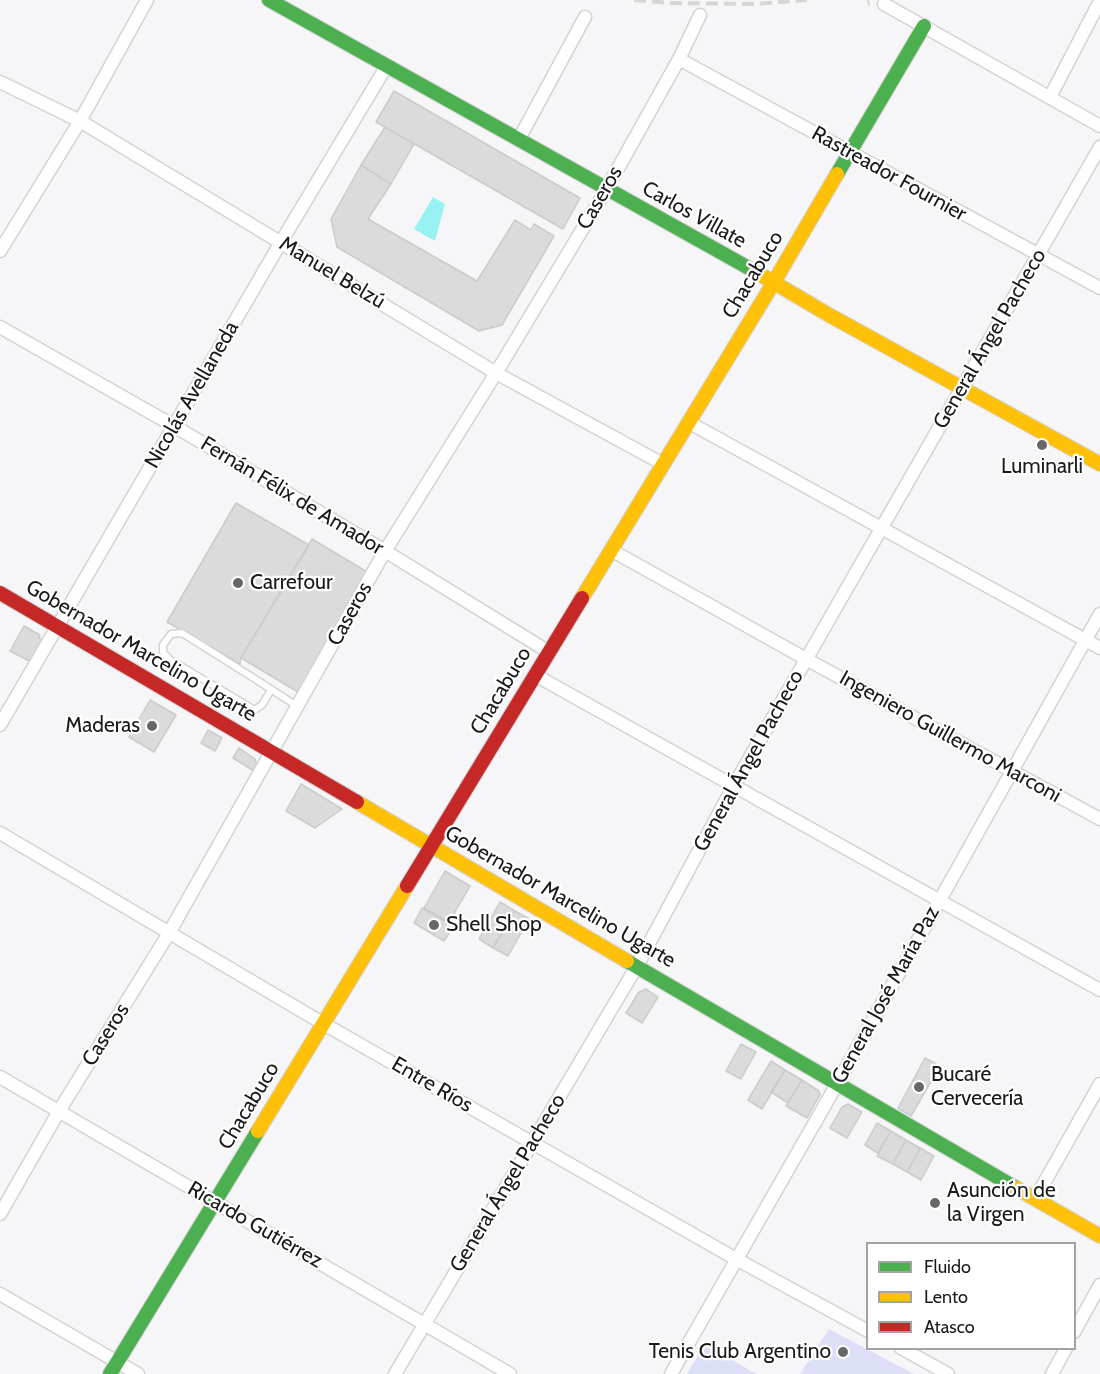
<!DOCTYPE html>
<meta charset="utf-8">
<style>
body{margin:0}
#map{position:relative;width:1100px;height:1374px;overflow:hidden;background:#f6f6f8;font-family:Cabin,sans-serif}
canvas{display:block}
.legend{position:absolute;left:866px;top:1242px;width:210px;height:108px;box-sizing:border-box;background:#fff;border:2px solid #a3a3a4;margin:0;padding:8px 10px;list-style:none;font-size:18px;color:#191a1b}
.legend li{display:flex;align-items:center;gap:12px;height:30px}
.legend b{width:30px;border:2px solid #a3a3a4}
</style>
<div id="map">
<canvas width="1100" height="1374"></canvas>
<ul class="legend">
<li><b style="height:8px;background:#4caf50"></b>Fluido</li>
<li><b style="height:8px;background:#ffc107"></b>Lento</li>
<li><b style="height:8px;background:#c62828"></b>Atasco</li>
</ul>
</div>
<script>
const c = document.querySelector('canvas').getContext('2d');
c.lineJoin = 'round';
function fill(path, color) {
  c.fillStyle = color;
  c.fill(path, 'evenodd');
}
function poly(rows) {
  const path = new Path2D();
  for (const r of rows) {
    path.moveTo(r[0], r[1]);
    for (let i = 2; i < r.length; i += 2) path.lineTo(r[i], r[i + 1]);
  }
  return path;
}
function trace(path, color, width, dash) {
  c.strokeStyle = color;
  c.lineWidth = width;
  c.lineCap = dash ? 'butt' : 'round';
  c.setLineDash(dash || []);
  c.stroke(path);
}
function write(font, color, halo, rows, align = 'center') {
  c.font = font + ' Cabin,sans-serif';
  c.lineWidth = 4.5;
  c.setLineDash([]);
  c.textBaseline = 'middle';
  c.strokeStyle = halo;
  c.fillStyle = color;
  for (const [text, x, y, turn = 0] of rows) {
    c.save();
    c.translate(x, y);
    c.rotate((+turn || 0) * Math.PI / 180);
    c.textAlign = isNaN(turn) ? turn : align;
    if (halo) c.strokeText(text, 0, 0);
    c.fillText(text, 0, 0);
    c.restore();
  }
}
fill(poly([
 [829,1329,914,1374,800,1374],
 [705,1344,756,1374,687,1374]
]), '#dddff6');
fill(poly([
 [433,197,445,204,435,241,414,229]
]), '#98f2f3');
const building = poly([
 [394,91,580,198,563,229,376,122,394,91],
 [385,127,414,144,391,184,361,165,385,127],
 [361,165,391,184,368,219,477,281,515,220,531,230,534,224,554,236,502,325,479,331,337,247,331,219,361,165],
 [236,503,309,545,241,658,240,664,167,622,236,503],
 [312,539,369,573,298,692,241,658,312,539],
 [24,626,40,635,39,638,43,640,31,662,10,651,24,626],
 [150,700,176,715,154,752,129,737,150,700],
 [208,730,222,738,215,751,201,743,208,730],
 [239,748,255,759,257,766,254,771,233,758,239,748],
 [301,784,342,809,315,828,286,811,301,784],
 [445,871,470,886,449,922,424,908,445,871],
 [500,902,515,911,493,948,479,939,500,902],
 [422,908,454,926,444,941,414,923,422,908],
 [515,911,529,919,508,956,493,948,515,911],
 [646,989,658,997,642,1023,626,1013,639,992,646,989],
 [741,1044,756,1052,741,1079,726,1071,741,1044],
 [925,1058,940,1066,911,1116,898,1108,925,1058],
 [771,1061,785,1070,762,1109,748,1100,771,1061],
 [785,1070,802,1080,788,1103,771,1092,785,1070],
 [802,1080,819,1091,820,1095,807,1118,786,1106,802,1080],
 [848,1104,862,1112,847,1138,830,1128,842,1107,848,1104],
 [877,1123,891,1131,878,1153,865,1145,877,1123],
 [891,1131,906,1140,893,1164,877,1156,891,1131],
 [906,1140,920,1148,907,1172,893,1164,906,1140],
 [920,1148,934,1156,921,1180,907,1172,920,1148]
]);
fill(building, '#dcdbdc');
trace(building, '#cccbcc', 1.5);
const lane = poly([
 [271,690,262,705,256,709,253,709,169,659,163,652,163,645,171,634,182,633,252,677,297,706]
]);
const street = poly([
 [884,4,1100,126],
 [679,59,1100,288],
 [0,82,80,121,496,373,663,464],
 [1050,97,1100,1],
 [519,139,585,17],
 [0,251,80,121,147,0],
 [0,327,174,426,385,551,549,652],
 [688,422,1100,648],
 [611,550,806,659,1100,819],
 [535,675,1100,990],
 [0,725,281,242,386,67],
 [0,833,324,1024,736,1259,868,1331],
 [0,1077,510,1374],
 [1035,1199,1100,1084],
 [0,1214,59,1111,169,933,385,551,496,373,606,190,679,59,700,15],
 [0,1294,138,1374],
 [1074,1332,1100,1285],
 [901,1348,948,1374],
 [395,1374,637,966,733,787,1100,147],
 [671,1374,837,1084,1100,614],
 [1052,1374,1066,1348]
]);
const fast = poly([
 [269,0,756,272],
 [837,174,924,26],
 [627,961,1016,1188],
 [110,1374,258,1131]
]);
const slow = poly([
 [756,272,829,315,1100,464],
 [582,598,774,282,837,174],
 [357,802,627,961],
 [258,1131,407,886],
 [1016,1188,1100,1236]
]);
const jam = poly([
 [0,593,357,802],
 [407,886,582,598]
]);
trace(lane, '#d3d3d5', 9);
trace(street, '#d3d3d5', 15);
trace(fast, '#d3d3d5', 16);
trace(slow, '#d3d3d5', 16);
trace(jam, '#d3d3d5', 16);
trace(poly([
 [868,0,869,6,872,6]
]), '#d6d6d7', 2, [6, 3]);
trace(lane, '#fefefe', 6);
trace(street, '#fefefe', 12);
trace(fast, '#4caf50', 14);
trace(slow, '#ffc107', 14);
trace(jam, '#c62828', 14);
trace(poly([
 [634,0,670,3,755,4,807,0]
]), '#d6d6d7', 4, [12, 6]);
for (const [x, y, r, color] of [
 [1042,445,6,"#666768"],
 [238,583,6,"#666768"],
 [152,726,6,"#666768"],
 [434,925,6,"#666768"],
 [919,1087,6,"#666768"],
 [935,1203,6,"#666768"],
 [843,1352,6,"#666768"]
]) {
  const dot = new Path2D();
  dot.arc(x, y, r, 0, 2 * Math.PI);
  c.fillStyle = color;
  c.fill(dot);
  trace(dot, '#fff', 2);
}
write('21px', '#191a1b', '#fff', [
 ["Rastreador Fournier",889,174,29],
 ["Caseros",600,198,-60],
 ["Carlos Villate",694,215,29],
 ["Manuel Belzú",332,273,31],
 ["Chacabuco",753,275,-59],
 ["General Ángel Pacheco",990,339,-60],
 ["Nicolás Avellaneda",192,395,-60],
 ["Fernán Félix de Amador",292,496,31],
 ["Caseros",350,614,-61],
 ["Gobernador Marcelino Ugarte",141,651,30],
 ["Chacabuco",501,691,-59],
 ["Ingeniero Guillermo Marconi",950,737,29],
 ["General Ángel Pacheco",749,761,-61],
 ["Gobernador Marcelino Ugarte",560,897,30],
 ["General José María Paz",886,995,-61],
 ["Caseros",106,1035,-58],
 ["Entre Ríos",432,1085,30],
 ["Chacabuco",249,1106,-59],
 ["General Ángel Pacheco",508,1183,-59],
 ["Ricardo Gutiérrez",255,1225,30]
]);
write('21px', '#191a1b', '#fff', [
 ["Luminarli",1042,467,"center"],
 ["Carrefour",250,583],
 ["Maderas",140,726,"right"],
 ["Shell Shop",446,925],
 ["Bucaré",931,1075],
 ["Cervecería",931,1099],
 ["Asunción de",947,1191],
 ["la Virgen",947,1215],
 ["Tenis Club Argentino",831,1352,"right"]
], 'left');
</script>
